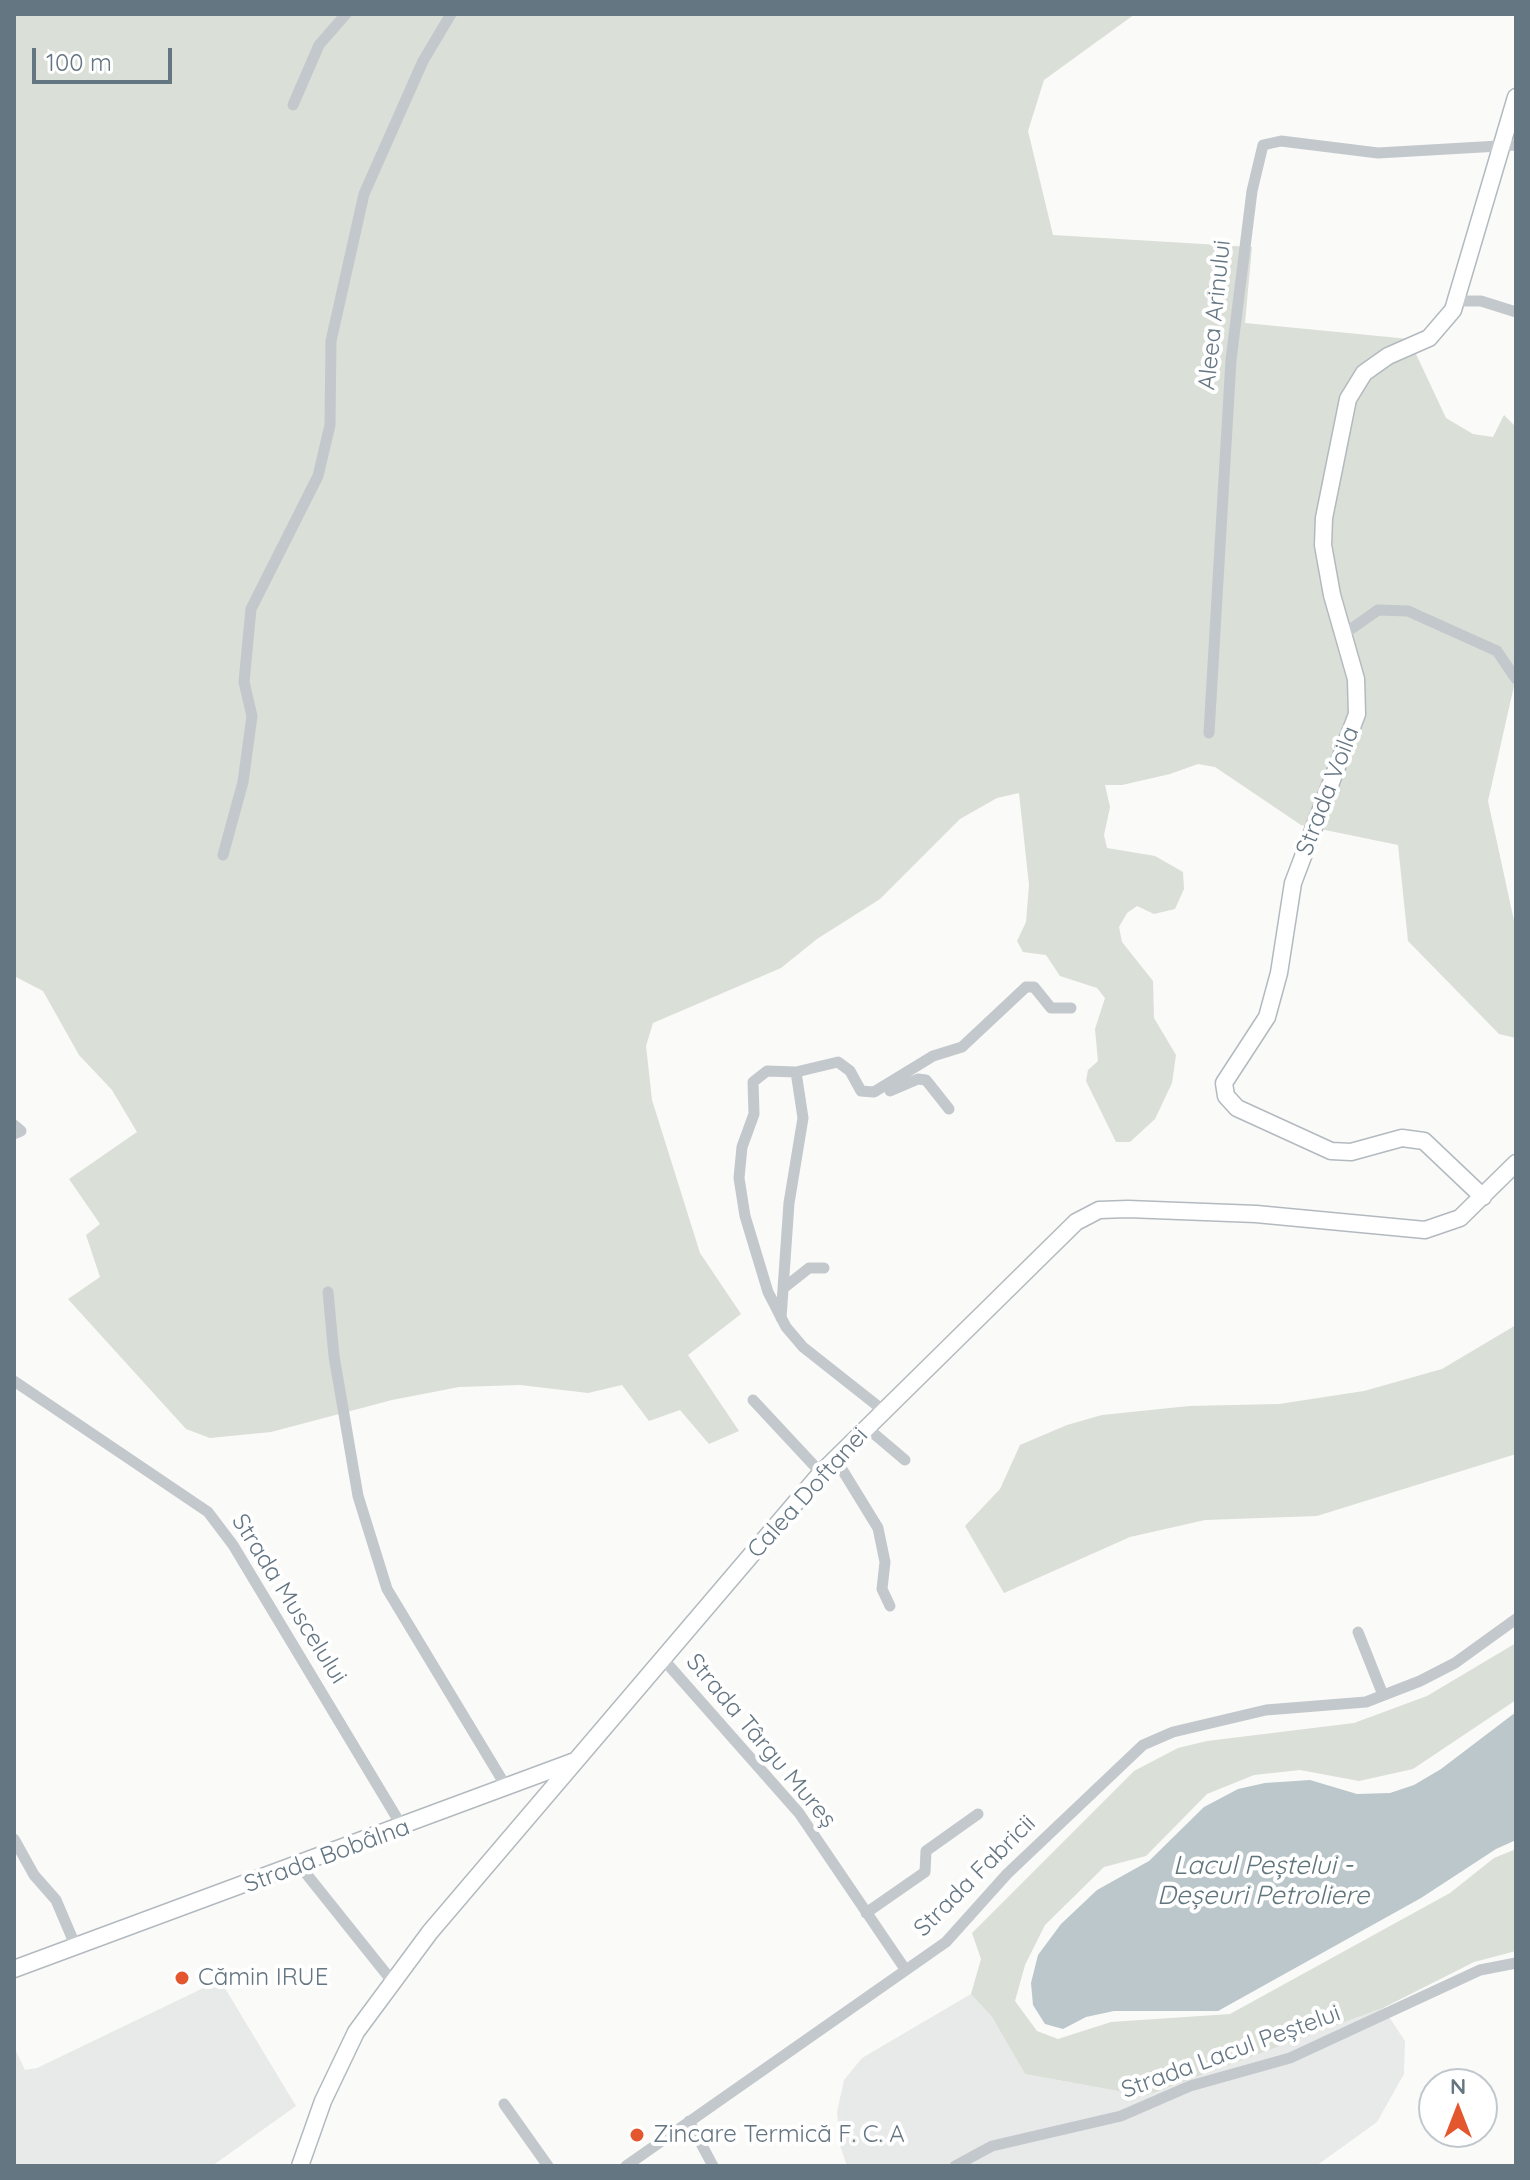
<!DOCTYPE html>
<meta charset="utf-8">
<style>
body{margin:0}
#map{position:relative;width:1530px;height:2180px;overflow:hidden;background:#fafaf8;font-family:Quicksand,sans-serif}
canvas{display:block}
.frame{position:absolute;inset:0;border:16px solid #657683;pointer-events:none}
.north{position:absolute;left:1418px;top:2068px;width:80px;height:80px;box-sizing:border-box;background:#fff;border:2px solid #c1c8cd;border-radius:50%;rotate:0deg;font-size:22px;font-weight:700;line-height:32px;text-align:center;color:#657683}
.north::after{content:'';display:block;margin:auto;width:28px;height:36px;background:#e4572e;clip-path:polygon(50% 0,100% 100%,50% 72%,0 100%)}
.scale{position:absolute;left:32px;top:48px;width:140px;height:36px;box-sizing:border-box;border:4px solid #657683;border-top:0;padding-left:10px;font-size:24px;line-height:28px;white-space:nowrap;color:#657683;-webkit-text-stroke:6px #fff;paint-order:stroke}
</style>
<div id="map">
<canvas width="1530" height="2180"></canvas>
<div class="frame"></div>
<div class="north">N</div>
<div class="scale">100 m</div>
</div>
<script>
const c = document.querySelector('canvas').getContext('2d');
c.lineJoin = 'round';
function fill(path, color) {
  c.fillStyle = color;
  c.fill(path, 'evenodd');
}
function poly(rows) {
  const path = new Path2D();
  for (const r of rows) {
    path.moveTo(r[0], r[1]);
    for (let i = 2; i < r.length; i += 2) path.lineTo(r[i], r[i + 1]);
  }
  return path;
}
function trace(path, color, width, dash) {
  c.strokeStyle = color;
  c.lineWidth = width;
  c.lineCap = dash ? 'butt' : 'round';
  c.setLineDash(dash || []);
  c.stroke(path);
}
function write(font, color, halo, rows, align = 'center') {
  c.font = font + ' Quicksand,sans-serif';
  c.lineWidth = 8;
  c.setLineDash([]);
  c.textBaseline = 'middle';
  c.strokeStyle = halo;
  c.fillStyle = color;
  for (const [text, x, y, turn = 0] of rows) {
    c.save();
    c.translate(x, y);
    c.rotate((+turn || 0) * Math.PI / 180);
    c.textAlign = isNaN(turn) ? turn : align;
    if (halo) c.strokeText(text, 0, 0);
    c.fillText(text, 0, 0);
    c.restore();
  }
}
fill(poly([
 [220,1980,296,2106,212,2166,14,2166,14,2047,25,2070,37,2068],
 [971,1994,992,2017,1025,2074,1145,2096,1383,2008,1405,2041,1404,2074,1377,2122,1316,2166,847,2166,840,2146,837,2112,844,2080,862,2058]
]), '#e8e9e9');
fill(poly([
 [14,14,1135,14,1044,80,1028,131,1053,235,1252,247,1245,323,1409,339,1446,418,1473,434,1493,437,1504,415,1516,427,1516,677,1488,801,1516,930,1516,1038,1499,1034,1408,941,1398,845,1301,825,1215,767,1198,764,1170,774,1122,785,1105,785,1110,807,1104,835,1107,848,1155,856,1183,872,1184,889,1175,909,1154,914,1137,906,1127,913,1119,927,1122,942,1153,981,1154,1018,1176,1055,1172,1083,1155,1119,1130,1142,1116,1142,1086,1081,1088,1070,1098,1061,1095,1029,1105,998,1097,988,1060,976,1046,955,1023,952,1017,941,1026,922,1029,885,1019,793,997,798,960,819,880,899,817,939,781,968,653,1023,646,1046,652,1100,700,1253,741,1314,688,1355,739,1431,709,1444,680,1410,649,1421,622,1385,588,1393,520,1385,459,1387,392,1400,271,1432,210,1438,186,1429,68,1299,100,1277,86,1235,100,1224,69,1179,137,1132,112,1090,79,1055,43,991,14,976],
 [1516,1325,1516,1454,1317,1516,1205,1520,1130,1537,1004,1593,965,1526,1000,1489,1020,1445,1067,1425,1102,1415,1189,1406,1279,1404,1364,1391,1442,1369],
 [1516,1643,1516,1700,1413,1769,1359,1781,1300,1770,1254,1775,1207,1794,1146,1856,1104,1867,1045,1925,1025,1965,1015,2001,1037,2031,1058,2039,1111,2022,1230,2014,1450,1893,1494,1858,1516,1849,1516,1951,1474,1962,1383,2008,1145,2096,1025,2074,992,2017,971,1994,981,1959,972,1933,1134,1771,1178,1748,1207,1741,1354,1723,1427,1696]
]), '#dadfd7');
fill(poly([
 [1516,1712,1516,1840,1496,1849,1421,1898,1218,2011,1114,2011,1086,2017,1063,2029,1045,2024,1033,2005,1031,1983,1038,1955,1061,1924,1097,1890,1149,1861,1204,1807,1238,1789,1265,1783,1310,1780,1357,1794,1390,1793,1414,1785,1441,1769]
]), '#bbc7cb');
const secondary = poly([
 [1483,1197,1424,1141,1402,1138,1351,1152,1331,1151,1237,1108,1226,1096,1224,1083,1267,1017,1279,973,1293,883,1357,714,1356,679,1332,595,1323,545,1324,518,1348,399,1364,373,1388,356,1429,338,1453,310,1516,97],
 [14,1969,575,1761],
 [300,2166,323,2101,356,2032,430,1932,821,1473,1076,1222,1099,1210,1128,1209,1256,1214,1425,1230,1460,1218,1516,1163]
]);
trace(secondary, '#b3babf', 19);
trace(poly([
 [293,105,319,45,346,14],
 [1457,301,1481,301,1516,312],
 [1344,634,1378,610,1408,611,1497,651,1516,679],
 [1209,733,1231,360,1252,191,1263,145,1281,141,1378,153,1516,145],
 [223,855,243,782,252,716,244,682,251,609,318,476,330,425,331,341,364,194,423,61,451,14],
 [890,1091,918,1079,926,1080,949,1109],
 [14,1125,21,1131,14,1134],
 [785,1287,809,1268,824,1268],
 [328,1292,334,1356,358,1496,387,1589,507,1788],
 [781,1318,789,1203,803,1118,796,1072],
 [14,1381,208,1512,233,1545,403,1828],
 [753,1400,821,1473],
 [884,1411,803,1347,786,1327,768,1292,745,1216,739,1178,742,1147,754,1114,753,1082,767,1071,796,1072,838,1062,850,1071,861,1091,874,1092,933,1056,962,1047,1026,987,1034,987,1051,1008,1071,1008],
 [866,1427,905,1460],
 [835,1458,878,1528,885,1562,882,1589,890,1606],
 [1358,1632,1383,1695],
 [664,1660,799,1813,905,1969],
 [14,1839,34,1875,56,1900,76,1947],
 [300,1866,392,1981],
 [866,1913,925,1872,926,1851,978,1814],
 [504,2104,548,2166],
 [689,2121,713,2166],
 [626,2166,946,1942,1007,1874,1143,1745,1173,1732,1266,1710,1366,1702,1420,1681,1455,1663,1516,1619],
 [955,2166,992,2146,1121,2116,1190,2086,1290,2058,1480,1970,1516,1963]
]), '#c3c8cc', 11);
trace(secondary, '#fff', 16);
for (const [x, y, r, color] of [
 [182,1978,8,"#e4572e"],
 [637,2135,8,"#e4572e"]
]) {
  const dot = new Path2D();
  dot.arc(x, y, r, 0, 2 * Math.PI);
  c.fillStyle = color;
  c.fill(dot);
  trace(dot, '#fff', 3);
}
write('24px', '#657683', '#fff', [
 ["Aleea Arinului",1215,315,-84],
 ["Strada Voila",1328,791,-69],
 ["Calea Doftanei",808,1493,-48],
 ["Strada Muscelului",289,1599,58],
 ["Strada Târgu Mureș",761,1741,50],
 ["Strada Bobâlna",327,1856,-20],
 ["Strada Fabricii",975,1876,-45],
 ["Strada Lacul Peștelui",1231,2052,-20]
]);
write('24px', '#657683', '#fff', [
 ["Cămin IRUE",198,1978],
 ["Zincare Termică F. C. A",653,2135]
], 'left');
write('italic 26px', '#60757c', '#fff', [
 ["Lacul Peștelui -",1263,1866],
 ["Deșeuri Petroliere",1263,1896]
]);
</script>
